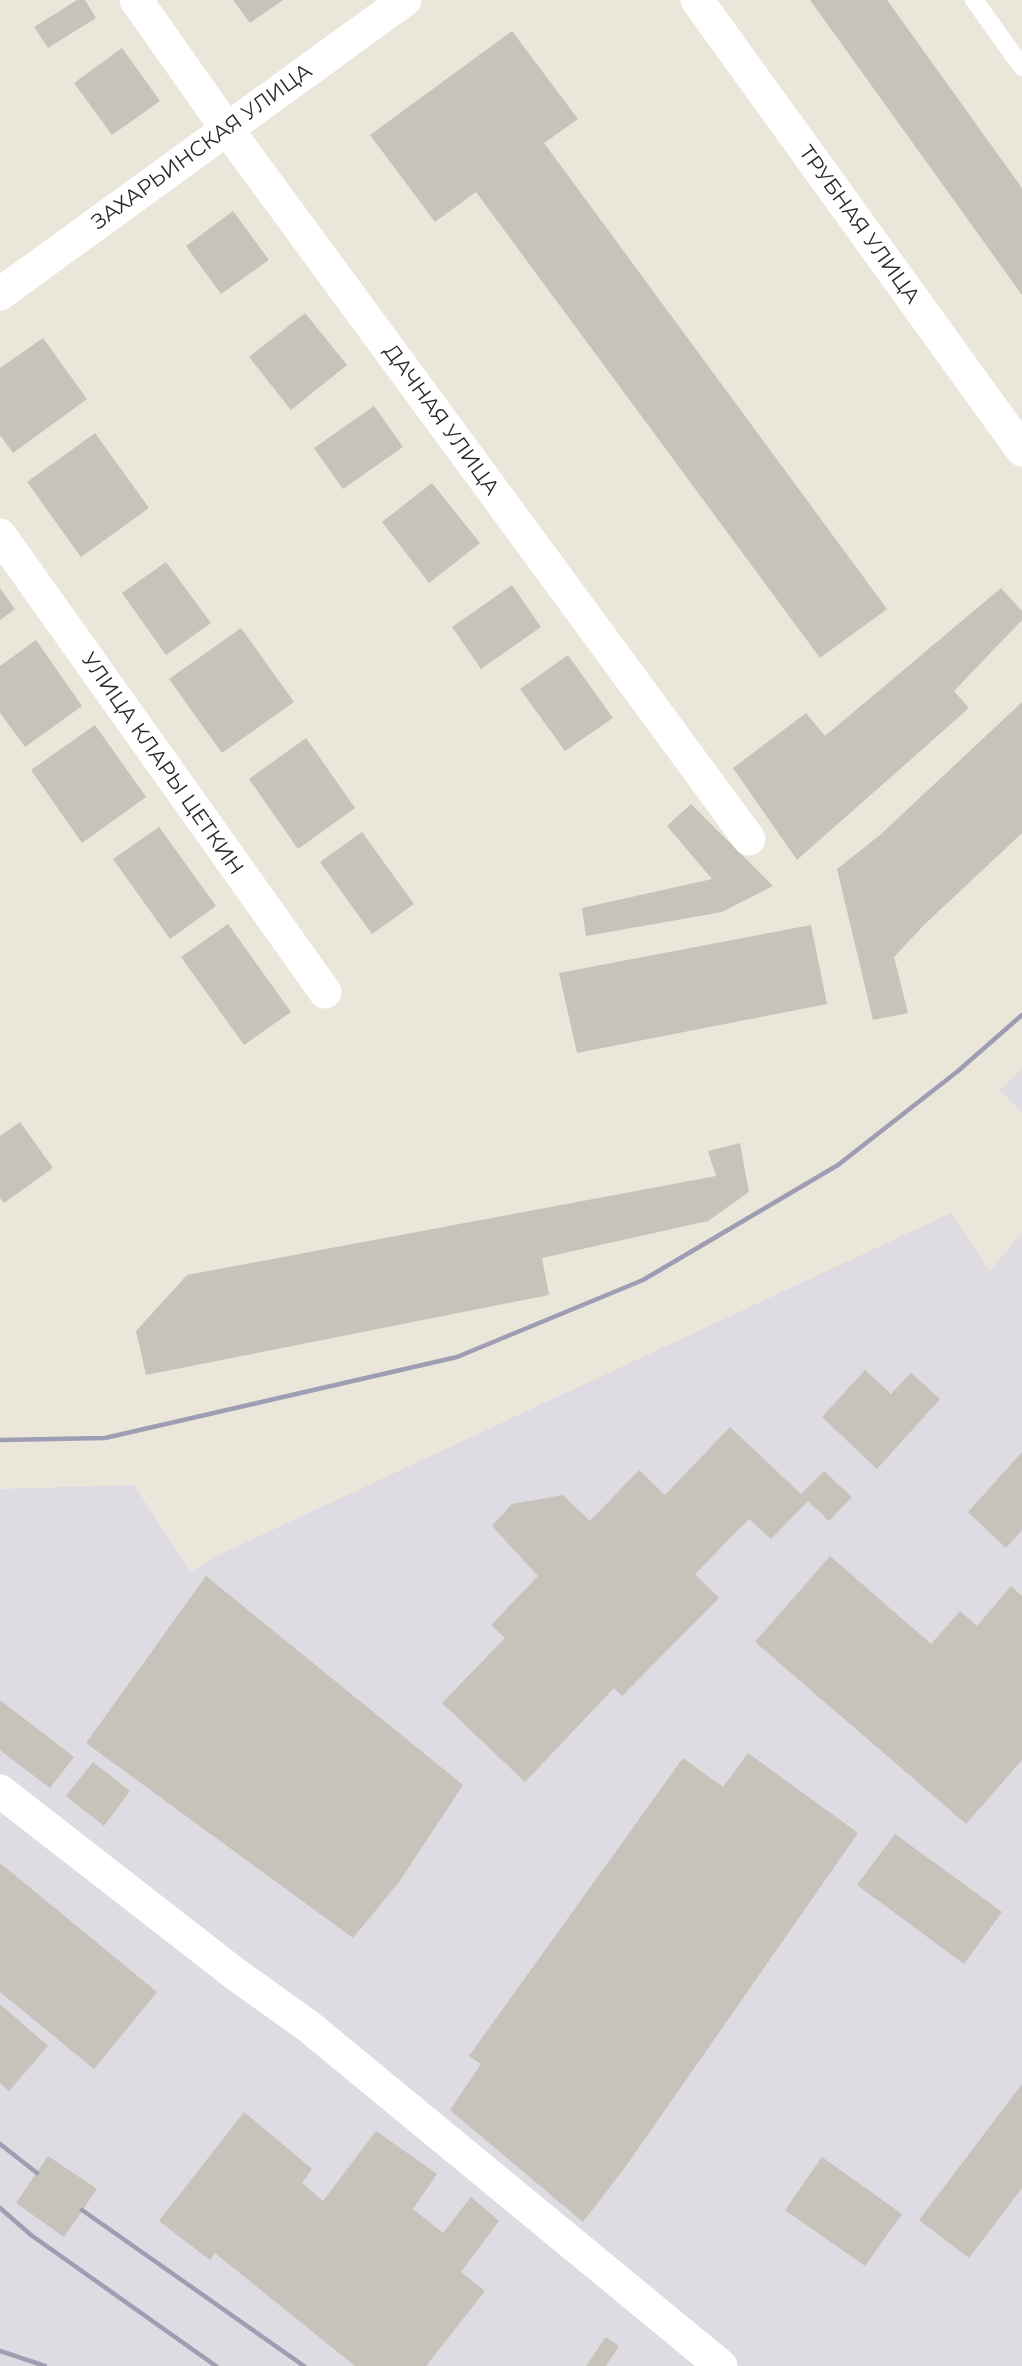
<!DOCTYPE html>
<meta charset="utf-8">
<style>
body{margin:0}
canvas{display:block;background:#ebe6da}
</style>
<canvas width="1022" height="2366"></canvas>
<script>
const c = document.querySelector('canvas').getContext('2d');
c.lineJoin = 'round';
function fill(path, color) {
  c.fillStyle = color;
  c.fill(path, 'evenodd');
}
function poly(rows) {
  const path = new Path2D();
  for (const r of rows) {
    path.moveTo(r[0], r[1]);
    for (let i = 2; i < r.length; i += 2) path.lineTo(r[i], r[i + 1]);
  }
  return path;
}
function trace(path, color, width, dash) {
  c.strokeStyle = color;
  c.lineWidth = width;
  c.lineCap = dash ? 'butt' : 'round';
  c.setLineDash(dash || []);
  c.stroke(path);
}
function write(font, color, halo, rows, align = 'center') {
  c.font = font + ' Montserrat,sans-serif';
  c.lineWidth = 6;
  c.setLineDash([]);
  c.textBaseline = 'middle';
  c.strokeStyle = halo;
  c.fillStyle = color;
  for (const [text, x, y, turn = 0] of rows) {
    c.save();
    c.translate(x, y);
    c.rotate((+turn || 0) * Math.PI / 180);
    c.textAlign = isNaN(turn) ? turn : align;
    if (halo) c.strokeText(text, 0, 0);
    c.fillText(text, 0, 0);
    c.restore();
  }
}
fill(poly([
 [1022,1069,1022,1113,1000,1090],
 [951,1213,990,1271,1022,1232,1022,2366,0,2366,0,1489,134,1485,191,1572,223,1553]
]), '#dedbe3');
fill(poly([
 [77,0,85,0,96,18,48,48,34,27],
 [233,0,283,0,250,23],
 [810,0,887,0,1022,188,1022,295],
 [512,31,578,119,544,143,887,609,820,658,476,192,435,222,370,135],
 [122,48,160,101,112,135,74,83],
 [233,211,269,260,221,294,186,246],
 [305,313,347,365,291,410,249,357],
 [43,338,87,399,13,453,0,435,0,368],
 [374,406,403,447,343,489,314,448],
 [95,433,149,508,81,557,27,482],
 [432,483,480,543,429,583,382,522],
 [166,562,211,623,166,655,122,593],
 [512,585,541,627,481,669,452,627],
 [0,588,15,609,0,620],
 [1001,588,1022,611,1022,620,954,691,969,708,797,860,733,768,806,713,825,736],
 [241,628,294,702,222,753,169,679],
 [36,640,82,706,25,747,0,713,0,666],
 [568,655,613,718,565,751,520,689],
 [1022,702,1022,833,924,925,894,957,908,1013,873,1020,837,869,880,835],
 [95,725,146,797,82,843,31,770],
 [306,738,355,808,298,849,249,779],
 [691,804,773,886,722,912,586,936,582,908,712,879,667,826],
 [159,827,216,906,170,939,113,859],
 [362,832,414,904,372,934,320,862],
 [228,924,291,1012,244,1045,181,957],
 [811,925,827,1004,577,1053,559,973],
 [20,1122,53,1168,4,1203,0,1198,0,1136],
 [740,1143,749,1192,708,1221,542,1258,549,1295,146,1375,136,1331,187,1275,716,1176,708,1151],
 [865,1370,891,1394,911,1373,940,1399,877,1469,822,1417],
 [730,1427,801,1494,824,1471,852,1497,829,1521,808,1501,771,1539,749,1519,695,1574,719,1598,622,1696,614,1688,525,1782,442,1703,505,1638,491,1625,538,1576,492,1526,512,1504,563,1495,590,1521,639,1470,665,1495],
 [1022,1452,1022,1530,1006,1548,968,1512],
 [830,1556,931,1644,960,1611,977,1626,1011,1586,1022,1596,1022,1760,966,1824,755,1642],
 [206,1576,463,1785,399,1882,353,1938,86,1743],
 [0,1700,74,1757,50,1788,0,1750],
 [748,1753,858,1833,626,2166,583,2222,450,2110,481,2064,469,2056,683,1758,723,1787],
 [93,1762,130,1791,104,1826,66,1796],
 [895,1834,1002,1912,964,1964,857,1885],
 [0,1863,157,1992,94,2069,0,1992],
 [0,2004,48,2046,9,2091,0,2083],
 [1022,2084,1022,2188,969,2258,919,2220],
 [244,2112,312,2169,302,2183,323,2201,376,2131,437,2174,413,2209,443,2233,471,2197,499,2221,461,2272,485,2291,426,2366,355,2366,215,2253,210,2260,159,2221],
 [48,2156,97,2189,64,2237,16,2203],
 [822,2157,902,2214,865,2266,785,2210],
 [606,2337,619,2346,606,2366,586,2366]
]), '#c6c3ba');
trace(poly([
 [974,0,1022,67]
]), '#fff', 18);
trace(poly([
 [136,0,227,129,749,839],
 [697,0,1022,450],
 [0,294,405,0],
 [0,535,325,992],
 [0,1791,234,1973,308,2026,721,2366]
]), '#fff', 33);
trace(poly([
 [0,1440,105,1438,457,1357,643,1280,838,1165,958,1071,1022,1015],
 [0,2144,37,2173],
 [0,2208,31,2235,216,2366],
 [82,2210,304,2366],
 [0,2351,45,2366]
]), '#9d9db3', 4.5);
write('21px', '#292929', '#fff', [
 ["ЗАХАРЬИНСКАЯ УЛИЦА",202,147,-36],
 ["ТРУБНАЯ УЛИЦА",859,225,54],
 ["ДАЧНАЯ УЛИЦА",441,420,54],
 ["УЛИЦА КЛАРЫ ЦЕТКИН",162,764,55]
]);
</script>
